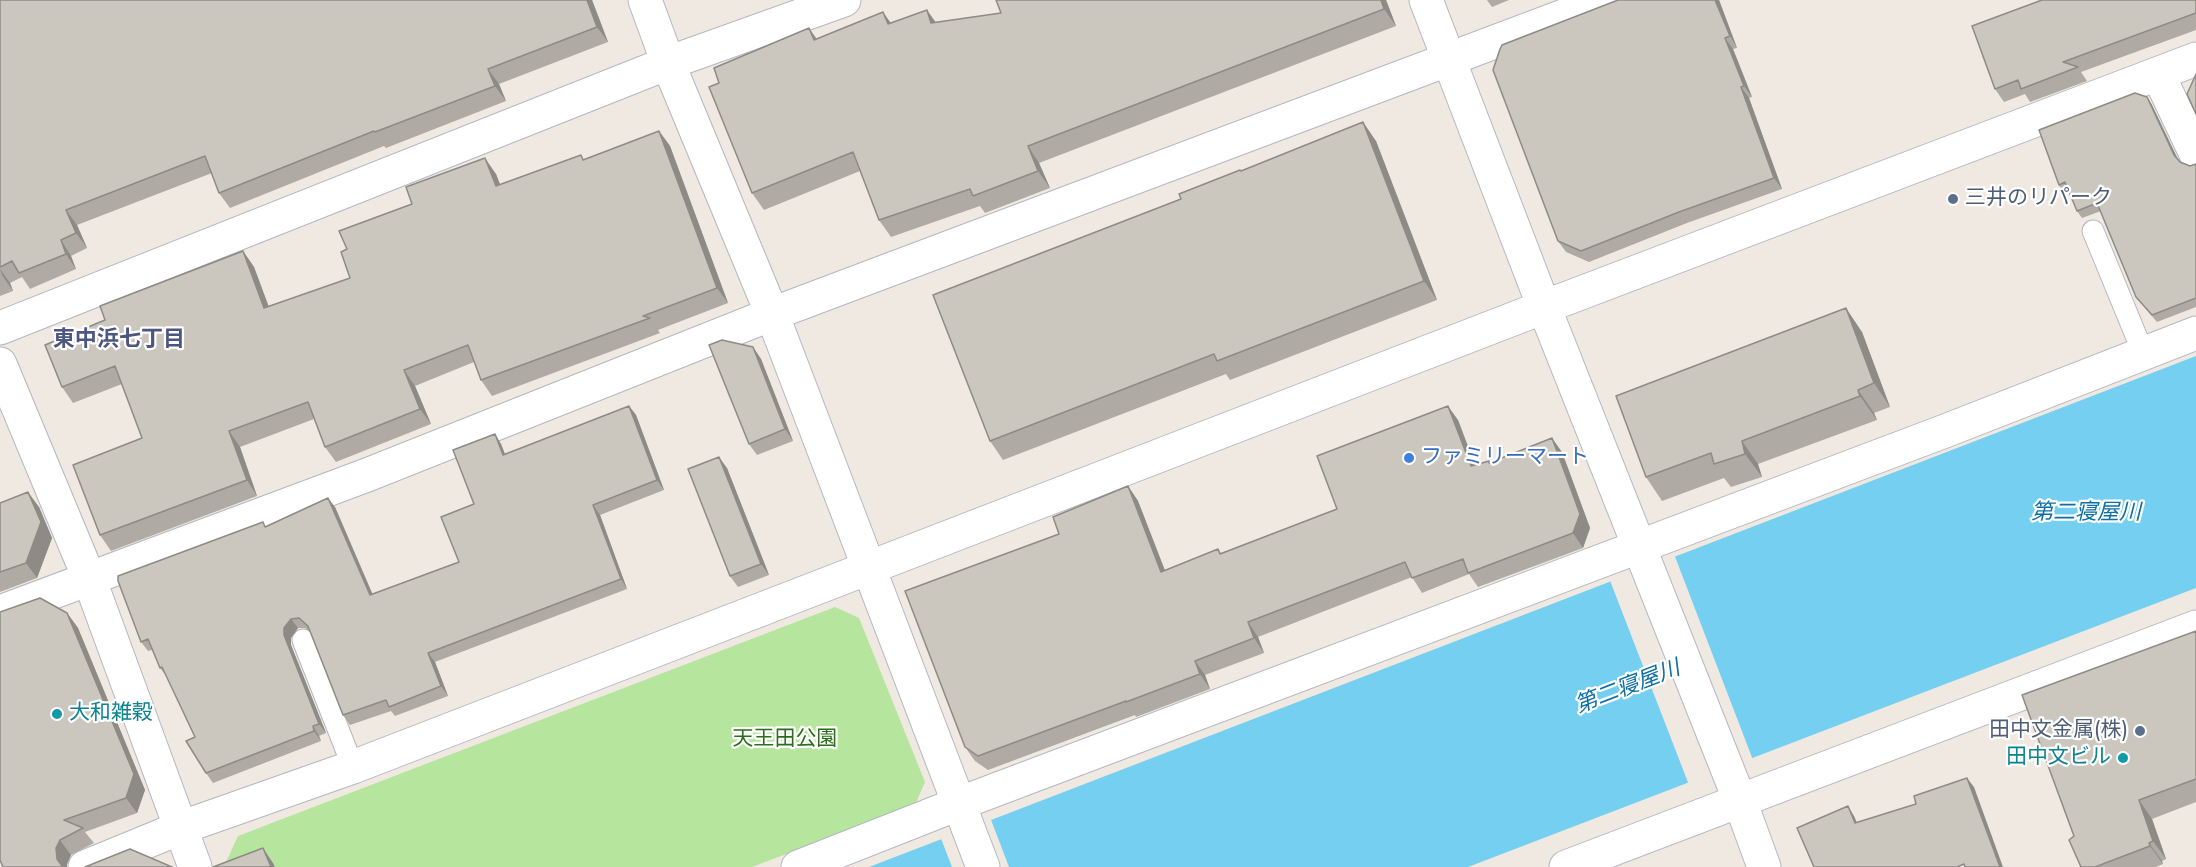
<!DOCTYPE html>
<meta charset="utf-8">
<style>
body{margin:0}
canvas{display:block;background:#efe9e1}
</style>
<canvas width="2196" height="867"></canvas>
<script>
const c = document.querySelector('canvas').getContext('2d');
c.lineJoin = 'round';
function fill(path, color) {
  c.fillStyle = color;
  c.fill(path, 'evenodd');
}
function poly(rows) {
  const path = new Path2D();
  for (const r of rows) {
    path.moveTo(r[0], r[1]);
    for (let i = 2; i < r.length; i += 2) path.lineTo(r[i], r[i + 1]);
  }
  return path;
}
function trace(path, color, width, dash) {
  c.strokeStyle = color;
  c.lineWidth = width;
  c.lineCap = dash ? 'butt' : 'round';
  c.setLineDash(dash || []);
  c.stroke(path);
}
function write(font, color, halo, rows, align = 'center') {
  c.font = font + ' Jost,"Noto Sans JP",sans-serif';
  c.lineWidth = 4.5;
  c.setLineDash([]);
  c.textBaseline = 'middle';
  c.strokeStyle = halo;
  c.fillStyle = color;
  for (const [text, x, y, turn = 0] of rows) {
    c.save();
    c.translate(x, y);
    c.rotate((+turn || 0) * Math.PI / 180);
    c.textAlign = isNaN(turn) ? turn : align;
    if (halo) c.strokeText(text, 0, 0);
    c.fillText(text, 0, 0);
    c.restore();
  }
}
fill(poly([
 [835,607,859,618,925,782,915,805,752,867,228,867,226,862,238,836]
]), '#b6e59e');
fill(poly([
 [2196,356,2196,588,1468,867,869,867]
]), '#75cff0');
fill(poly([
 [1674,554,1753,760,1689,785,1609,578],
 [990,817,1009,867,952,867,940,836]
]), '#efe9e1');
const lane = poly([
 [2093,231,2144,355],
 [303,640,353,767]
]);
const street = poly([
 [645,0,668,63,772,314,983,867],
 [2158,74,2196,154],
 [0,328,668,63,844,0],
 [0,364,89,578,195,867],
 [0,612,367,475,772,314,1606,0],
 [798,867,958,804,1945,431,2196,333],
 [1566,867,2196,627]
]);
const secondary = poly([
 [1426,0,1544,307,1740,801,1764,867],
 [85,867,180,828,353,767,1544,307,2196,59]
]);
trace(lane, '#b4b7c1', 23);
trace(street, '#b4b7c1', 35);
trace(secondary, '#b4b7c1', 35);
trace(lane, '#fff', 21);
trace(street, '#fff', 33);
trace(secondary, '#fff', 33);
fill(poly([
 [0,0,592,0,608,42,499,84,506,101,386,148,384,146,230,208,219,193,212,173,77,225,87,248,71,256,76,269,30,289,22,277,10,283,13,291,0,296],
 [996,0,1386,0,1396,26,1039,163,1050,188,985,213,980,206,891,237,879,220,860,171,764,210,752,193,817,39,891,23,936,22,1001,13],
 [1487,0,1509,0,1492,7],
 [1719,0,1737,48,1733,49,1752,97,1749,98,1782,189,1687,223,1589,262,1566,252,1558,241],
 [2196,0,2196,30,2081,72,2087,81,2030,102,2025,94,2004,102,1995,89],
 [2147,97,2152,105,2178,159,2180,162,2190,166,2196,164,2196,307,2157,322,2136,297,2101,211,2082,218,2077,211,2068,190,2064,192,2059,185],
 [659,131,670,146,728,303,658,330,660,333,492,396,481,380,474,362,415,386,431,424,336,462,325,447,314,419,240,447,257,496,111,551,100,535,142,438,122,384,73,403,62,387,105,320,243,251,254,267,269,307,350,278,496,174,500,185,581,155,584,160],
 [1376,141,1437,300,1230,380,1226,374,1003,460,990,441,1181,199,1241,171],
 [1862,332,1890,407,1874,413,1877,420,1758,464,1762,477,1731,487,1724,478,1662,501,1646,477],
 [753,347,761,359,793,441,757,455,749,444],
 [629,406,636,415,664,490,600,515,627,589,435,662,448,696,395,716,391,711,350,725,343,715,310,632,305,628,298,628,291,638,291,645,326,733,319,736,321,741,213,783,206,773,195,737,167,677,160,668,152,650,148,651,141,642,267,526,335,507,373,595,459,562,474,504,495,434,501,444,505,454],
 [1458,420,1475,465,1562,452,1590,528,1583,548,1478,587,1469,574,1422,593,1412,577,1258,637,1264,653,1205,675,1210,689,1136,717,1135,715,988,770,975,761,965,747,1128,486,1138,501,1165,571,1218,549,1221,553,1337,509],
 [727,468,769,575,738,587,730,576],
 [0,503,39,507,52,538,37,578,0,592],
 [67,613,78,628,145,790,137,813,85,832,94,843,71,855,67,864,67,867,3,867],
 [2196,631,2196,802,2152,819,2166,859,2162,861,2163,864,2156,867,2081,867,2074,836]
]), '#afaba4');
fill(poly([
 [587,0,592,0,608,42,597,27],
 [1381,0,1386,0,1396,26,1384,9],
 [1715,0,1719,0,1737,48,1730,36],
 [927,10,939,27,931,23],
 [883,12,895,29,888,24],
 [809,28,821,45,814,40],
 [1725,38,1733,49,1752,97,1744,86],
 [488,69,499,84,506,101,495,86],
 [1741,87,1749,98,1782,189,1774,178],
 [2147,97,2152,105,2179,162,2174,155],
 [1363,122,1376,141,1437,300,1424,281],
 [659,131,670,146,728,303,717,288],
 [1028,146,1039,163,1050,188,1038,171],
 [485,158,496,174,507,202,496,186],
 [66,210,77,225,87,248,76,233],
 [61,240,71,256,76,269,66,254],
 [243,251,254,267,275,324,264,308],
 [0,269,10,283,13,291,2,275],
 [1846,308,1862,332,1890,407,1874,383],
 [753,347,761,359,793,441,785,429],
 [404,370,415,386,431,424,420,409],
 [1858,390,1874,413,1877,420,1860,396],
 [629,406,636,415,664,490,657,480],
 [1448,406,1458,420,1481,481,1471,466],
 [229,431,240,447,257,496,247,480],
 [495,434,501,444,509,465,503,455],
 [1552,438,1562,452,1590,528,1583,548,1573,533],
 [1742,441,1758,464,1762,477,1745,454],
 [719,457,727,468,769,575,761,564],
 [1128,486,1138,501,1171,586,1161,572],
 [28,492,39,507,52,538,37,578,26,563],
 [328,498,335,507,377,605,370,595],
 [593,505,600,515,627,589,621,579],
 [67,613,78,628,145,790,137,813,126,798],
 [291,619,298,628,291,638,291,645,326,733,319,724,284,635,284,628],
 [1248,622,1258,637,1264,653,1254,638],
 [428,653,435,662,448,696,441,686],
 [1195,661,1205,675,1210,689,1200,674],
 [313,726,319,736,321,741,314,731],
 [1967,778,1974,787,2003,867,2000,867],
 [2139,800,2152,819,2166,859,2153,841],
 [1848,806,1854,816,1861,832,1855,823],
 [60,840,71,855,67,864,67,867,63,867,57,859,56,848],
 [2149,843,2162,861,2163,864,2150,846],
 [263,848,273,863,275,867,271,867]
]), '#8e8b86');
const building = poly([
 [0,0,587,0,597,27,488,69,495,86,375,132,374,131,219,193,205,156,66,210,76,233,61,240,66,254,19,273,12,261,0,267,0,0],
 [996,0,1381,0,1384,9,1028,146,1038,171,973,196,970,189,879,220,853,152,752,193,709,87,719,83,714,68,809,28,814,40,883,12,888,24,927,10,931,23,1001,13,996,0],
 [1618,0,1715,0,1730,36,1725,38,1744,86,1741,87,1774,178,1679,212,1581,251,1558,241,1493,70,1500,49,1502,45,1618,0],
 [2042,0,2196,0,2196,13,2063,62,2078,67,2021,89,2018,80,1995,89,1972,26,2042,0],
 [2196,74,2196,114,2187,94,2196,74],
 [2135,93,2147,97,2174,155,2180,162,2190,166,2196,164,2196,298,2152,315,2136,297,2097,203,2077,211,2065,182,2059,185,2039,130,2135,93],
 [1363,122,1424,281,1217,361,1214,354,990,441,933,295,1181,199,1179,194,1240,170,1241,171,1363,122],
 [659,131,717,288,643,316,650,318,481,380,468,345,404,370,420,409,325,447,308,402,229,431,247,480,100,535,73,465,142,438,115,366,62,387,45,345,105,320,100,306,243,251,264,308,350,278,341,252,347,249,339,231,412,204,406,187,485,158,496,186,581,155,583,160,659,131],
 [1846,308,1874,383,1858,390,1860,396,1742,441,1745,454,1714,464,1711,453,1646,477,1616,396,1846,308],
 [722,340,753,347,785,429,749,444,709,345,722,340],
 [629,406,657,480,593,505,621,579,428,653,441,686,389,707,386,700,343,715,308,626,299,618,291,619,284,628,284,635,319,724,313,726,314,731,206,773,186,741,195,737,162,667,160,668,148,639,141,642,118,581,118,576,263,522,265,527,328,498,370,595,459,562,441,517,474,504,453,450,495,434,503,455,629,406],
 [1448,406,1471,466,1489,461,1489,463,1552,438,1580,514,1573,533,1468,573,1463,559,1412,578,1405,562,1248,622,1254,638,1195,661,1200,674,1126,702,1126,701,978,756,965,747,905,591,1059,534,1053,517,1128,486,1161,572,1218,549,1220,554,1337,509,1317,456,1448,406],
 [719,457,761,564,730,576,688,469,719,457],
 [28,492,41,522,26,563,0,572,0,503,28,492],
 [40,598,67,613,134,774,126,798,64,820,83,828,60,840,56,848,57,859,62,866,65,867,3,867,0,860,0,612,40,598],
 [2196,631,2196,779,2139,800,2153,841,2149,843,2150,846,2095,867,2081,867,2069,840,2074,836,2022,695,2196,631],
 [1967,778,2000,867,1965,867,1964,864,1957,867,1814,867,1797,828,1848,806,1855,823,1916,804,1914,796,1967,778],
 [263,848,271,867,213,867,263,848],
 [130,849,172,867,85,867,130,849]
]);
fill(building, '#cbc7bf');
trace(building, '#8e8b86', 1.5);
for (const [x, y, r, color] of [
 [1953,199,6,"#5c6f8a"],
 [1409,458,6,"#3f7fe0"],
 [57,714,6,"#0f9aa8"],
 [2140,731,6,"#5c6f8a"],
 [2123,758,6,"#0f9aa8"]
]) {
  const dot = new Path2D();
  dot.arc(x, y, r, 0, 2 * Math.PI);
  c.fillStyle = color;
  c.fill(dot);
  trace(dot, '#fff', 2);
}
write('21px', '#4e5e75', '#fff', [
 ["三井のリパーク",1965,199],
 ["田中文金属(株)",2128,731,"right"]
], 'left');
write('21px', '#366cbe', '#fff', [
 ["ファミリーマート",1421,458]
], 'left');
write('21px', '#0d838f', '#fff', [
 ["大和雑穀",69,714],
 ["田中文ビル",2111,758,"right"]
], 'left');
write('21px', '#2c6e1b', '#fff', [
 ["天王田公園",785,740]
]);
write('bold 22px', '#4d5680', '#fff', [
 ["東中浜七丁目",119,341]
]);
write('italic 22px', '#0d6fa3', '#fff', [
 ["第二寝屋川",2086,514],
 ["第二寝屋川",1628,688,-21]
]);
</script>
